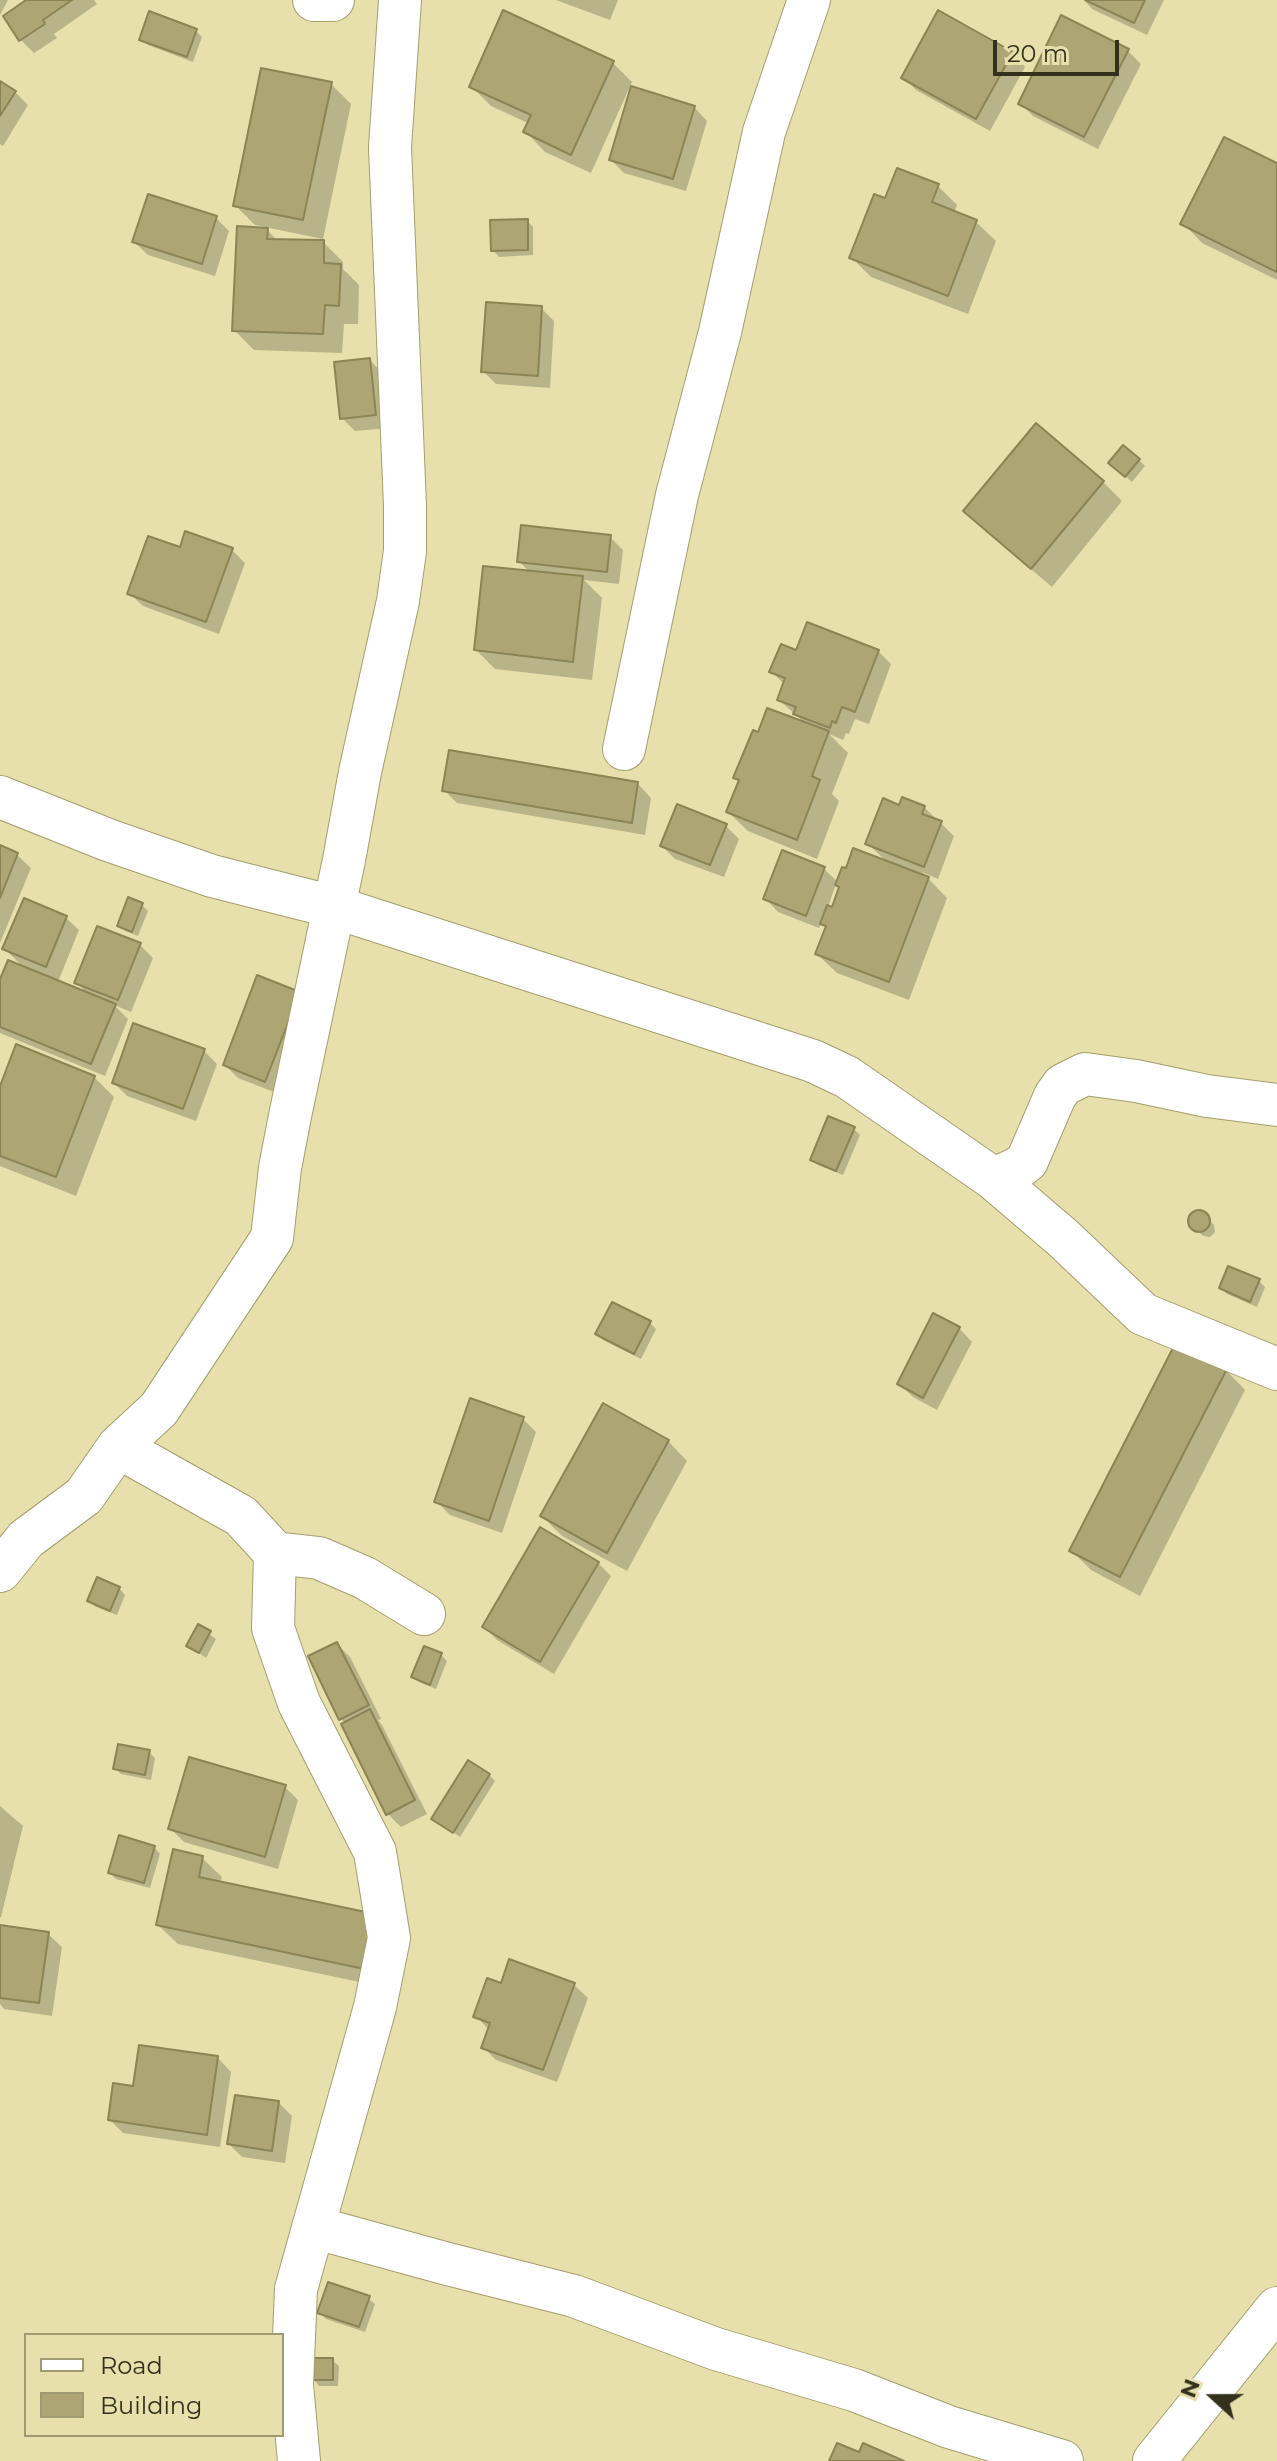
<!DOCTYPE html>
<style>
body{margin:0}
#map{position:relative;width:1277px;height:2461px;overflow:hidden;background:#e7e0ac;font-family:Montserrat,sans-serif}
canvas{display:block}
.legend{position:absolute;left:24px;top:2333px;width:260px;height:104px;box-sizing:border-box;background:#e7e0ac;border:2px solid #9f9a72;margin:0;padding:10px 14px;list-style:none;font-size:24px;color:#33301c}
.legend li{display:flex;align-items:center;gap:16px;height:40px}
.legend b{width:40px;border:2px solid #9f9a72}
.north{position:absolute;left:1173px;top:2357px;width:80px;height:80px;-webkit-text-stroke:6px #e7e0ac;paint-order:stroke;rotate:291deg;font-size:22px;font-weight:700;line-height:32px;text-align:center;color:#33301c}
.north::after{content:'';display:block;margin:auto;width:28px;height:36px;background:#33301c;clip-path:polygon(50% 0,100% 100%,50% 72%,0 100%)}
.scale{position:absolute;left:993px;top:40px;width:126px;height:36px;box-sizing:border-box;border:4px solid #33301c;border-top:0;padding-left:10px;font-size:24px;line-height:28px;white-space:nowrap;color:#33301c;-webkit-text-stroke:6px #e7e0ac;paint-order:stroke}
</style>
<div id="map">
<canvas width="1277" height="2461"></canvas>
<ul class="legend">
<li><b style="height:10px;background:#fff"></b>Road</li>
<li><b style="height:22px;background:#ada574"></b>Building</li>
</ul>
<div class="north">N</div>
<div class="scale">20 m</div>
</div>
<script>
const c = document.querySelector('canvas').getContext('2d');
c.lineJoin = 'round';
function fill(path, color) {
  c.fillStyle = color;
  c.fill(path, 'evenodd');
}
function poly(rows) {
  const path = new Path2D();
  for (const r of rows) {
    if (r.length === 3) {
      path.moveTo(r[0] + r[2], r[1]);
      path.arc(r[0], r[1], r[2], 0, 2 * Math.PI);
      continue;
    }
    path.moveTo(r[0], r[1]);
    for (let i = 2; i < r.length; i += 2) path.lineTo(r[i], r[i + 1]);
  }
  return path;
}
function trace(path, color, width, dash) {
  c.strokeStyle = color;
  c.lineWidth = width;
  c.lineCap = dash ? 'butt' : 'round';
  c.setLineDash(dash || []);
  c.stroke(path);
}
fill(poly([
 [0,0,8,0,0,15],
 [30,0,94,0,97,4,54,34,57,38,34,53,21,40],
 [556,0,618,0,610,20],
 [1084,0,1164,0,1147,35,1092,9],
 [939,13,1012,54,1025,67,990,131,916,90,903,77],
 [196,31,202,37,193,62,148,45,142,39],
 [1128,51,1141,64,1098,149,1033,116,1020,103],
 [613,63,632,82,591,173,545,152,526,132,530,124,491,106,471,86],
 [0,83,15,92,28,105,3,146,0,144],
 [331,84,351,104,323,239,255,225,235,205],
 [694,107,707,121,686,191,624,173,611,160],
 [1277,165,1277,280,1202,243,1183,223],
 [938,186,957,205,954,213,976,222,996,241,968,314,871,277,851,257,886,201],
 [216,218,229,231,215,276,148,255,134,242],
 [527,221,533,227,533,255,499,257,493,250],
 [265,228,278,241,323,242,343,262,343,269,359,285,358,324,344,324,342,353,254,350,234,330],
 [541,308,554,321,550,388,496,384,483,371],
 [370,360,383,374,389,428,355,431,342,418],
 [1139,460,1145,466,1132,482,1117,469],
 [1103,482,1122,501,1052,587,985,530,965,511],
 [610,537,623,550,619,584,584,580,602,598,592,680,495,669,476,650,530,573,519,561],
 [181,550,232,550,245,563,219,634,143,606,129,593],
 [878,651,891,664,869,724,855,719,849,734,846,733,843,740,829,734,848,753,832,794,839,801,817,859,748,831,728,812,741,782,736,777,759,734,807,725,779,700,785,685,772,672,797,652],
 [638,784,651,798,645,835,457,803,444,790],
 [901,807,924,807,954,836,938,879,922,872,947,898,909,1000,837,973,817,954,827,928,822,922,819,928,778,912,765,898,824,869,838,882,888,863,868,844],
 [836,884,840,888,833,909,828,907],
 [726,826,739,839,724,877,675,859,662,846],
 [0,848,17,855,31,868,0,943],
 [142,905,148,911,138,936,125,931,119,925],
 [65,917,79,930,58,982,89,995,76,982,98,928,140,945,153,958,131,1012,114,1005,128,1019,105,1076,0,1033,0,984,25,969,5,949],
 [299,993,279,1094,238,1078,225,1065],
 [203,1050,217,1064,196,1121,127,1096,114,1083],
 [94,1077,114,1097,76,1196,0,1166,0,1092],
 [853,1128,860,1135,843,1175,818,1165,812,1159],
 [1196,1212,1202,1212,1214,1225,1215,1232,1210,1237,1203,1236,1190,1224,1191,1217],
 [1259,1281,1265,1287,1257,1307,1227,1294,1221,1288],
 [650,1323,656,1329,641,1359,603,1340,597,1334],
 [959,1328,972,1342,937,1410,913,1397,899,1384],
 [1226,1370,1245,1390,1140,1596,1091,1570,1072,1551],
 [523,1419,536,1432,502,1533,450,1515,437,1502],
 [668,1441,687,1461,627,1571,562,1536,542,1516],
 [598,1563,611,1576,554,1674,497,1640,484,1627],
 [119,1588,125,1595,117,1615,96,1607,89,1601],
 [199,1627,216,1639,206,1658,188,1645],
 [337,1644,350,1657,381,1719,378,1720,382,1725,427,1814,401,1827,388,1814,346,1724,341,1719,310,1657],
 [441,1655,447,1661,436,1689,419,1682,413,1676],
 [149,1752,155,1758,151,1780,121,1774,115,1768],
 [489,1775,495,1781,460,1837,434,1819],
 [285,1787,298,1800,278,1869,184,1842,171,1829],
 [0,1806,23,1826,1,1917,0,1917],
 [154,1847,160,1854,150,1888,116,1879,110,1873],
 [202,1858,222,1877,220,1884,379,1917,388,1988,178,1944,158,1925],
 [48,1934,62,1947,52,2016,4,2009,0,2004,0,1935],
 [574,1985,588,1998,557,2082,496,2060,483,2047,489,2030,476,2016,502,1986],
 [218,2058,231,2072,220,2147,123,2133,110,2120,135,2088],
 [279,2103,292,2116,285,2163,242,2157,229,2144],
 [368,2298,375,2304,365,2332,326,2319,320,2313],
 [332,2360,339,2366,338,2386,319,2386,313,2379]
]), '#0003');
const building = poly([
 [26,0,72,0,43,20,45,24,19,41,3,16,26,0],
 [1085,0,1145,0,1134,23,1085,0],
 [503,10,614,61,571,155,523,132,531,115,469,87,503,10],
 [938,10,1013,52,976,119,901,78,938,10],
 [149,11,197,29,187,57,139,40,149,11],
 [1061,15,1129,49,1084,137,1018,104,1061,15],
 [261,68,332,82,303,220,233,206,261,68],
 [0,81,16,91,0,116,0,81],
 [631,86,695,106,673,179,609,160,631,86],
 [1224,137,1277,163,1277,272,1180,224,1224,137],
 [897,168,939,184,932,202,977,220,948,296,849,258,874,194,885,198,897,168],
 [148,194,217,216,202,264,132,242,148,194],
 [528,219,528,250,491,251,490,220,528,219],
 [237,226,268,228,267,239,324,240,324,263,341,264,339,306,325,305,323,334,232,331,237,226],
 [486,302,542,306,538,376,481,372,486,302],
 [370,358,376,415,340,419,334,362,370,358],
 [1036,423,1104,481,1031,569,963,511,1036,423],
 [1123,445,1140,459,1125,477,1108,463,1123,445],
 [521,525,611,535,607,572,517,562,521,525],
 [185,531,233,548,206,622,127,594,148,536,180,547,185,531],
 [483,566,583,576,573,662,474,650,483,566],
 [807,622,879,650,855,712,842,707,836,723,832,721,830,728,793,714,796,707,777,700,785,678,769,672,781,644,796,650,807,622],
 [767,708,829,731,812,776,820,780,797,840,726,812,739,780,733,778,753,730,758,732,767,708],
 [449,750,638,782,632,823,442,791,449,750],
 [902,797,925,806,922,814,942,821,924,867,865,844,883,798,899,805,902,797],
 [677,804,727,824,710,865,660,846,677,804],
 [0,845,18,853,0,898,0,845],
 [853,848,929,877,889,982,815,954,826,926,820,924,827,905,832,907,839,887,835,885,842,867,846,868,853,848],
 [782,850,825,867,806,916,763,899,782,850],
 [128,897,143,903,132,932,117,926,128,897],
 [24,898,67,916,46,967,2,949,24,898],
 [97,926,141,943,118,1000,74,983,97,926],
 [8,960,116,1004,91,1064,0,1027,0,979,8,960],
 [257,975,300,992,265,1082,223,1065,257,975],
 [133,1023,205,1049,183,1109,112,1083,133,1023],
 [16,1044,95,1076,56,1177,0,1156,0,1086,16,1044],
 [828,1116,855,1127,836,1171,810,1160,828,1116],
 [1199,1221,11],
 [1228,1266,1260,1279,1250,1302,1219,1288,1228,1266],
 [612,1302,651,1321,634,1354,595,1334,612,1302],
 [933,1313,960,1327,923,1398,897,1384,933,1313],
 [1176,1342,1227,1369,1120,1577,1069,1551,1176,1342],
 [470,1398,524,1417,489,1521,434,1502,470,1398],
 [603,1403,669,1440,607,1553,540,1516,603,1403],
 [540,1527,599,1562,540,1662,482,1627,540,1527],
 [97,1577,120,1587,110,1611,87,1601,97,1577],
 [198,1624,211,1631,199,1653,186,1646,198,1624],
 [337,1642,369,1705,339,1720,308,1656,337,1642],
 [424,1646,442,1653,430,1685,411,1677,424,1646],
 [370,1709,415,1800,386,1815,341,1724,370,1709],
 [118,1744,150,1750,145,1775,113,1769,118,1744],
 [189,1757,286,1785,265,1857,168,1829,189,1757],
 [468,1760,490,1774,453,1833,431,1819,468,1760],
 [119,1835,155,1846,144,1883,108,1873,119,1835],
 [173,1849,203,1856,199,1877,380,1915,369,1970,156,1925,173,1849],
 [0,1925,49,1932,39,2003,0,1998,0,1925],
 [509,1959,575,1983,543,2070,481,2048,490,2023,473,2017,487,1978,501,1983,509,1959],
 [139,2045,218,2056,207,2135,108,2120,113,2083,133,2086,139,2045],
 [235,2095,279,2101,272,2151,227,2144,235,2095],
 [328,2282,370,2296,359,2327,317,2313,328,2282],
 [312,2358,333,2358,333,2380,311,2380,312,2358],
 [837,2443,859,2452,863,2443,904,2461,829,2461,837,2443]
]);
fill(building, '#ada574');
trace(building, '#8b8454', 2);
const minor = poly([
 [314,0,333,0],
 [624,749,677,495,720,332,764,132,809,0],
 [0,797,108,840,212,876,334,907,813,1061,847,1077,994,1179,1063,1238,1143,1314,1277,1369],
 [994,1179,1018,1168,1027,1161,1055,1096,1063,1085,1085,1074,1136,1081,1207,1096,1277,1105],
 [275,1553,319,1558,365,1578,424,1614],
 [0,1571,26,1539,84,1496,118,1447],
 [313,2227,444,2263,574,2296,716,2349,854,2390,949,2427,1062,2461],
 [299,2461,292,2385,296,2289,375,2007,389,1938,375,1852,299,1703,273,1628,275,1553,241,1516,118,1447,159,1409,272,1238,280,1168,290,1116,344,860,360,772,398,601,405,551,405,506,390,147,400,0],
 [1154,2461,1277,2308]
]);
trace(minor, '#a59e6d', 44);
trace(minor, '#fff', 42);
</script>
